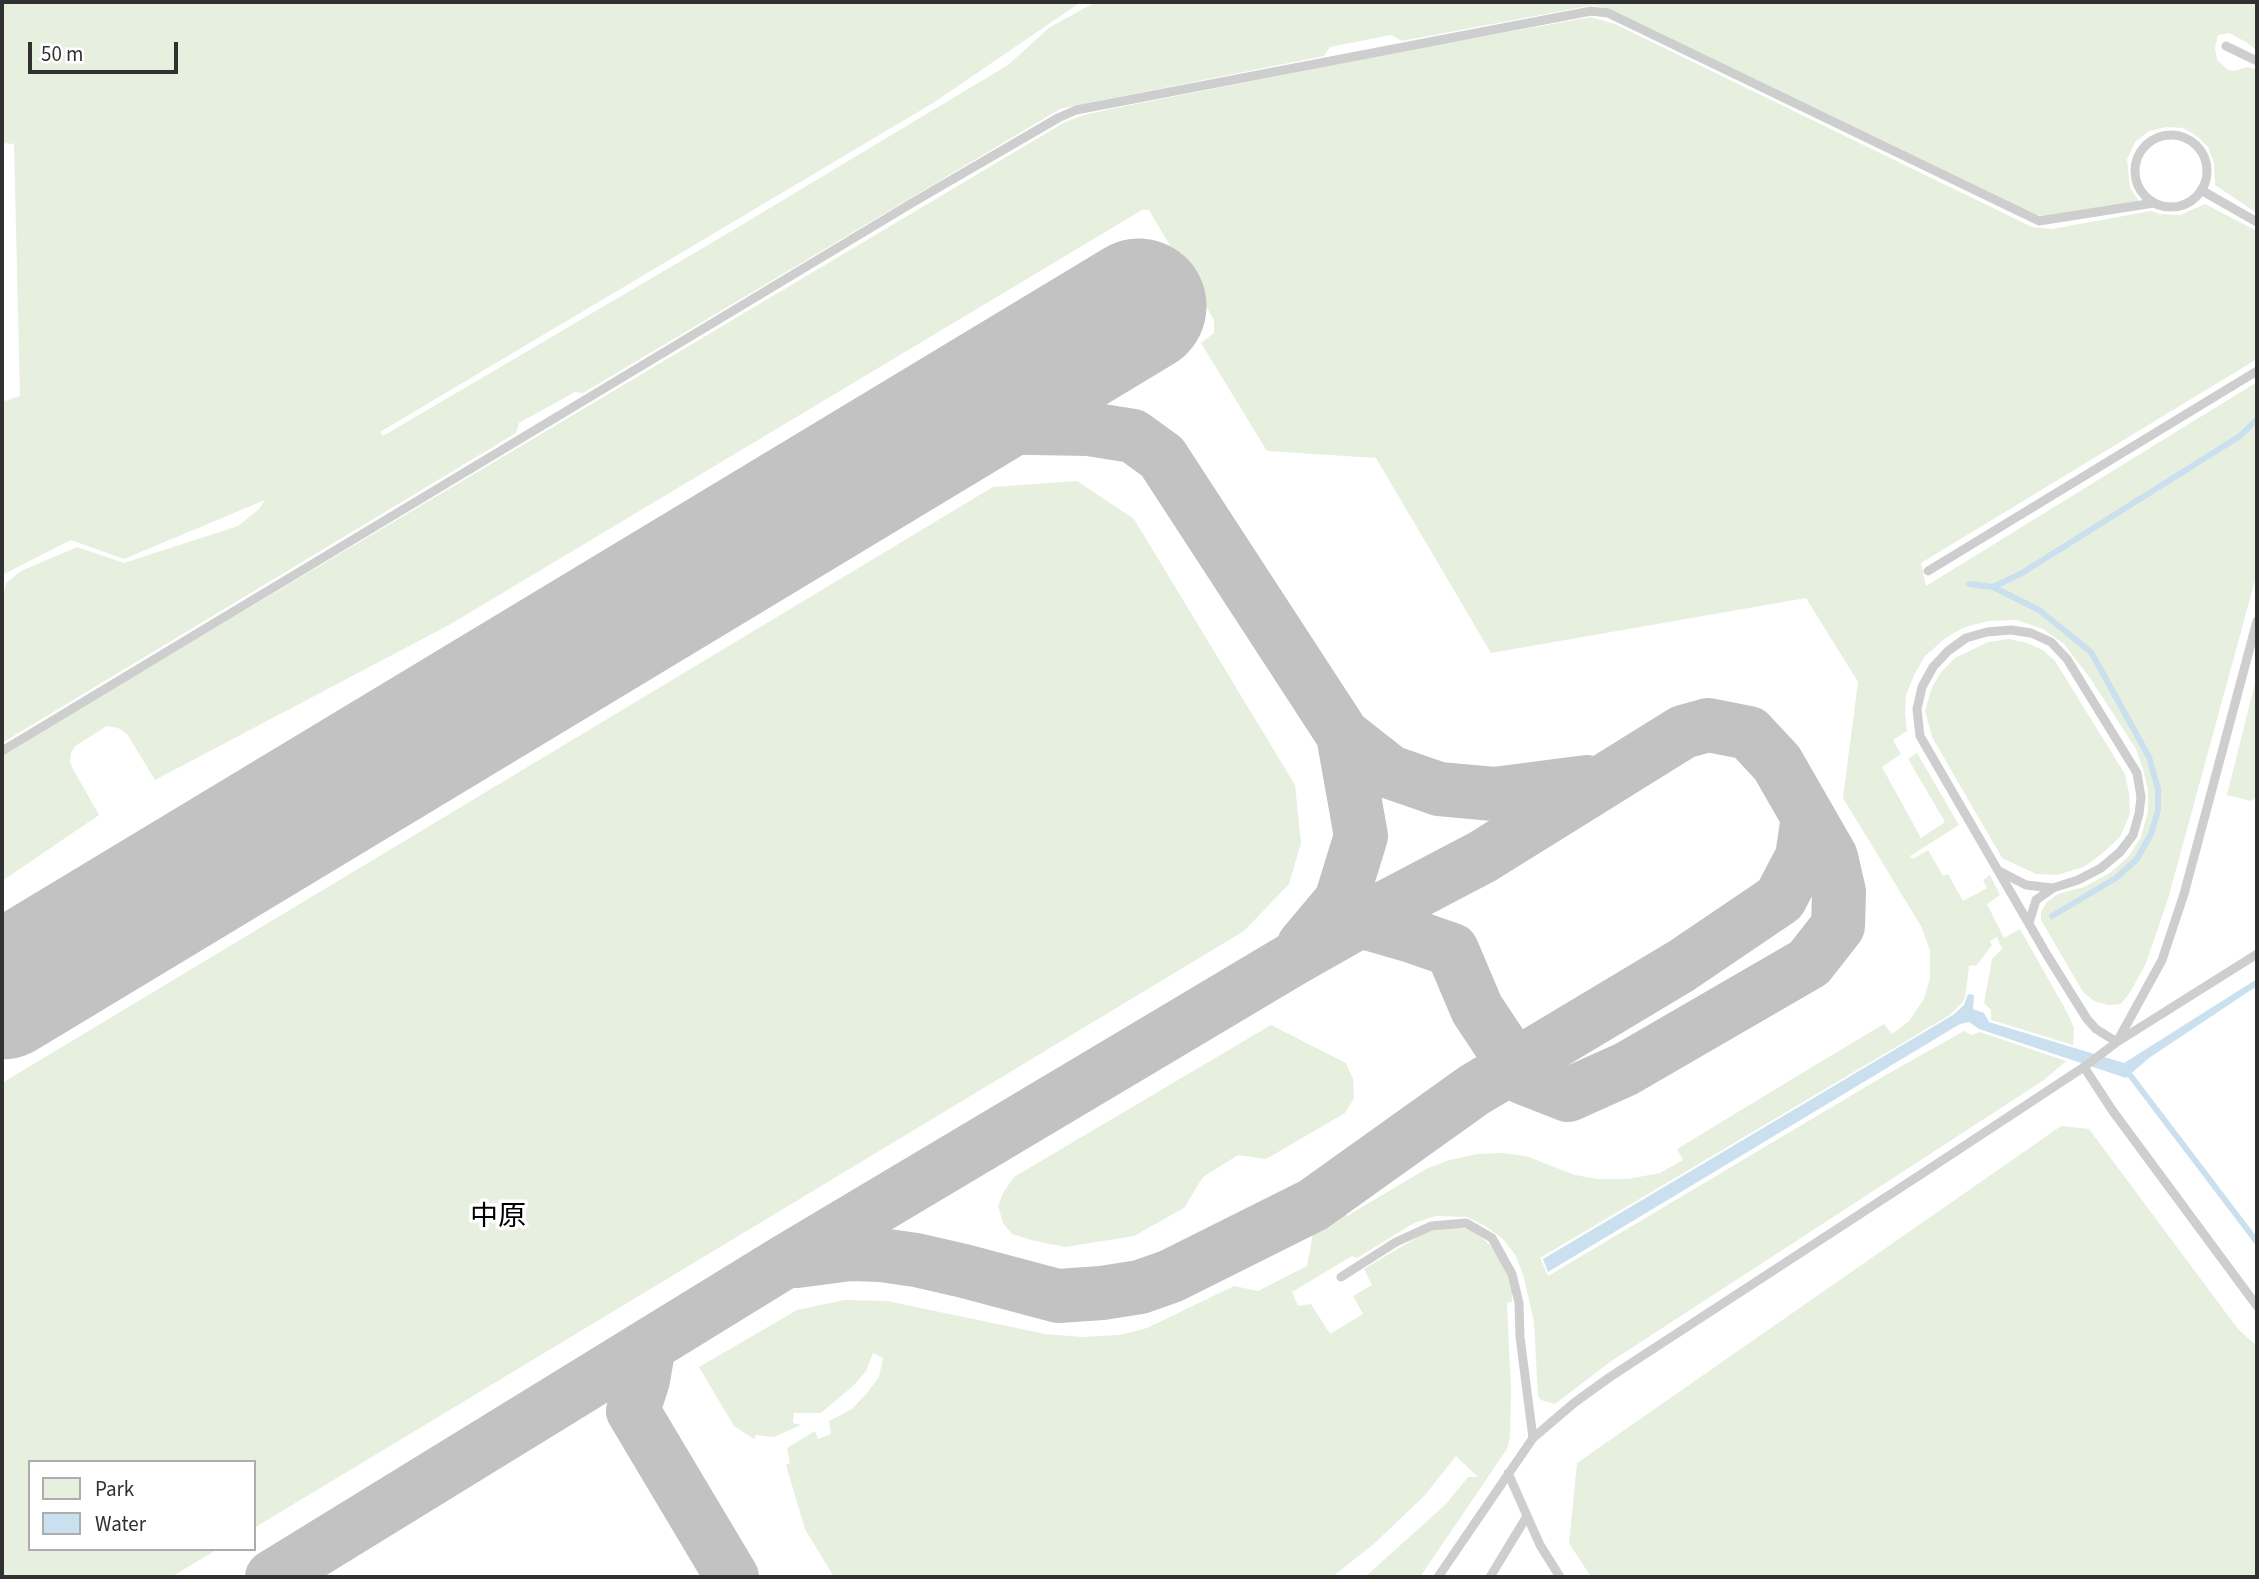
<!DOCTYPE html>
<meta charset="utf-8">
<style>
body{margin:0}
#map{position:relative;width:2259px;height:1579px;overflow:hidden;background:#fff;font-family:"Source Sans 3",sans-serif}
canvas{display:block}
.frame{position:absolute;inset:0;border:4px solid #313131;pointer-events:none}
.legend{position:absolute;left:28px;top:1460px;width:228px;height:91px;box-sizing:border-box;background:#fff;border:2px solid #adadad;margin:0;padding:9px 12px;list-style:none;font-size:21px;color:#313131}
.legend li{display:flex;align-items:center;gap:14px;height:35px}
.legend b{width:35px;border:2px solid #adadad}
.scale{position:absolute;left:28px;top:42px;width:150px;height:32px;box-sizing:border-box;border:4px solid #313131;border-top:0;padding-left:9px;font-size:21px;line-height:24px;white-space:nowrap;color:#313131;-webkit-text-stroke:5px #fff;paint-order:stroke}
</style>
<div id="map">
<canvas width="2259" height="1579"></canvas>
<div class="frame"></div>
<ul class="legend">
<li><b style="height:19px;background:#e7efdf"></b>Park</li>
<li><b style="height:19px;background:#cae0ef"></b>Water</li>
</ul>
<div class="scale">50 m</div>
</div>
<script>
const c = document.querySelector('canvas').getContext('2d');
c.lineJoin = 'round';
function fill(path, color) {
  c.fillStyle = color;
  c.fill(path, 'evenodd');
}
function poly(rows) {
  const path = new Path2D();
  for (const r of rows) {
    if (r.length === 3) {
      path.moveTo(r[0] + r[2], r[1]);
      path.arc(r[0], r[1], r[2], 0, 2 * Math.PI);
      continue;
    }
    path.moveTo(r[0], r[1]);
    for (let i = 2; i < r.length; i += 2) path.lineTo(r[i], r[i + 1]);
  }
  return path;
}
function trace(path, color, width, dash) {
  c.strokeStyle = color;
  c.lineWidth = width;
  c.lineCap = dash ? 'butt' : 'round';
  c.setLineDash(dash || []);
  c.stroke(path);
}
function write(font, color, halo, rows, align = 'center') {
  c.font = font + ' "Source Sans 3","Noto Sans JP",sans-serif';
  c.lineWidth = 7;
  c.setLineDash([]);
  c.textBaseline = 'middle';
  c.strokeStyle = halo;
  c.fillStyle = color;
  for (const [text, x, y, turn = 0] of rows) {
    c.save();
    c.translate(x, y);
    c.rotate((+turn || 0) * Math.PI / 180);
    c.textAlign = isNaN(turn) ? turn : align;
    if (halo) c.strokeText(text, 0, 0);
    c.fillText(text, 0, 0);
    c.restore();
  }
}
fill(poly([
 [2,2,1081,2,933,103,380,432,383,436,725,235,1008,65,1050,27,1096,2,2257,2,2257,51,2246,42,2229,33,2218,35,2215,48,2217,60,2228,70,2234,71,2248,67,2257,70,2257,213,2215,185,2214,163,2208,147,2197,136,2183,128,2167,127,2149,131,2135,142,2127,159,2130,188,2139,201,2045,216,2035,215,1604,8,1593,5,1402,41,1391,35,1330,47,1324,56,1073,106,1060,109,583,393,575,392,519,423,516,433,2,743,2,604,6,583,21,571,77,547,124,563,238,526,259,509,265,500,124,559,71,540,2,575,2,402,20,396,14,144,2,143],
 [1591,17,1615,24,2032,227,2052,229,2151,211,2160,214,2180,215,2205,204,2257,231,2257,359,1921,563,1926,586,2257,382,2257,573,2168,899,2146,963,2131,991,2121,1004,2108,1005,2094,1001,2083,992,2041,920,2041,912,2047,902,2058,894,2084,887,2110,873,2129,856,2141,837,2148,811,2148,790,2143,769,2136,749,2090,678,2064,644,2043,629,2016,620,1989,621,1965,627,1947,637,1925,656,1914,675,1906,695,1905,713,1907,731,1893,740,1901,754,1882,767,1921,838,1945,822,1908,759,1917,753,1959,825,1910,856,1913,859,1928,850,1943,876,1948,874,1963,901,1987,888,1983,880,1990,875,2000,895,1987,904,2004,938,2020,929,2068,1014,2074,1028,2073,1045,1991,1020,1991,1010,1984,1003,1992,959,2002,949,1997,937,1990,941,1992,945,1977,965,1969,966,1965,998,1962,1003,1950,1015,1540,1258,1548,1276,1884,1076,1964,1031,1972,1035,1980,1032,2066,1061,2044,1080,1610,1362,1555,1404,1541,1400,1538,1396,1534,1322,1524,1278,1516,1256,1503,1239,1485,1226,1467,1217,1436,1216,1414,1223,1357,1258,1352,1256,1292,1292,1298,1306,1311,1304,1330,1334,1363,1314,1353,1296,1372,1285,1364,1269,1431,1229,1454,1227,1468,1229,1482,1238,1496,1251,1512,1281,1512,1302,1507,1303,1511,1389,1510,1437,1507,1449,1420,1577,1365,1577,1446,1504,1468,1477,1478,1477,1456,1456,1425,1495,1375,1543,1332,1577,834,1577,805,1529,786,1465,790,1463,787,1448,815,1431,818,1439,831,1434,829,1421,852,1409,867,1393,879,1377,883,1358,873,1353,866,1371,853,1386,821,1413,794,1413,793,1423,801,1425,774,1437,756,1435,754,1439,734,1426,699,1367,797,1310,844,1300,887,1301,1045,1334,1082,1337,1120,1335,1147,1328,1234,1286,1258,1291,1307,1266,1315,1223,1341,1208,1347,1216,1426,1169,1449,1160,1478,1154,1502,1153,1526,1156,1575,1175,1597,1179,1628,1179,1660,1173,1683,1160,1677,1149,1822,1061,1884,1024,1892,1034,1909,1021,1924,999,1930,978,1930,950,1921,926,1843,798,1858,682,1806,598,1491,653,1376,458,1267,451,1201,343,1214,333,1214,320,1149,210,1142,210,449,625,155,780,127,734,118,728,107,726,75,746,71,753,70,762,74,771,99,815,2,881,2,755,1065,122,1084,115,1116,108,1420,48],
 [1077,481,1134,519,1295,785,1301,843,1289,884,1244,931,254,1528,254,1462,30,1462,30,1549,218,1549,171,1577,2,1577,2,1083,993,487],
 [2009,639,2027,643,2043,650,2055,661,2125,774,2129,793,2130,814,2120,837,2104,852,2084,867,2057,875,2036,874,2002,858,1932,737,1925,711,1932,687,1942,671,1955,658,1988,642],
 [2257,675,2257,797,2251,801,2227,795],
 [1271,1025,1346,1063,1353,1079,1354,1098,1345,1113,1266,1159,1238,1155,1203,1177,1184,1208,1134,1236,1065,1247,1035,1241,1012,1234,1003,1223,998,1206,1003,1193,1014,1177],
 [2061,1126,2089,1129,2238,1329,2257,1346,2257,1577,1591,1577,1569,1543,1577,1463]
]), '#e7efdf');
fill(poly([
 [2257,979,2257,986,2149,1058,2126,1078,1979,1029,1969,1022,1960,1024,1548,1272,1543,1259,1953,1015,1964,1005,1968,994,1974,995,1973,1009,1984,1013,1989,1022,2124,1063]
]), '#cae0ef');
trace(poly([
 [1969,584,1993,587,2022,573,2240,436,2257,419],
 [1993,587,2039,610,2091,652,2149,757,2158,789,2158,810,2151,834,2137,859,2116,878,2052,916],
 [2130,1075,2257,1242]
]), '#cae0ef', 6);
trace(poly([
 [931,431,973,427,1089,429,1133,436,1162,457,1343,735,1361,836,1341,901,1304,945],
 [1343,735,1390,772,1439,789,1494,794,1587,782],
 [797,1261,850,1254,881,1255,916,1260,964,1271,1058,1296,1102,1293,1140,1287,1171,1276,1313,1205,1474,1090,1681,966,1780,899,1802,857,1808,817],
 [649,1345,643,1380,633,1411,732,1577],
 [272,1577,786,1261,1293,959,1360,921,1482,857,1683,732,1708,725,1749,733,1777,763,1831,857,1839,892,1838,926,1809,963,1626,1069,1568,1095,1522,1077,1477,1009,1452,950,1412,936,1360,921]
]), '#c2c2c2', 54);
trace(poly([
 [2,992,1139,306]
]), '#c2c2c2', 135);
trace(poly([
 [2226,46,2257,61],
 [2171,171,36],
 [2201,190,2257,222],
 [1928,571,2257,371],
 [2,751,917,200,1058,118,1076,110,1591,11,1608,13,2039,221,2154,203],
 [1999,871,2026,885,2053,888,2078,880,2101,868,2120,852,2133,835,2139,814,2141,797,2137,773,2067,659,2051,642,2031,633,2011,630,1987,632,1966,638,1948,651,1933,667,1922,687,1917,709,1920,736,2047,955,2087,1019,2096,1029,2117,1042,2162,960,2184,894,2257,621],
 [2029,923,2036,900,2053,888],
 [2084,1067,2112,1110,2257,1306],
 [1341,1277,1396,1242,1431,1226,1466,1223,1492,1238,1512,1274,1519,1303,1520,1337,1533,1438],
 [1508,1473,1540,1545,1560,1577],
 [1438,1577,1533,1438,1574,1403,1610,1377,1923,1173,2084,1067,2117,1042,2257,954],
 [1490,1577,1527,1516]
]), '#cecece', 9);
write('28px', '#000', '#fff', [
 ["中原",498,1219]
]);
</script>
